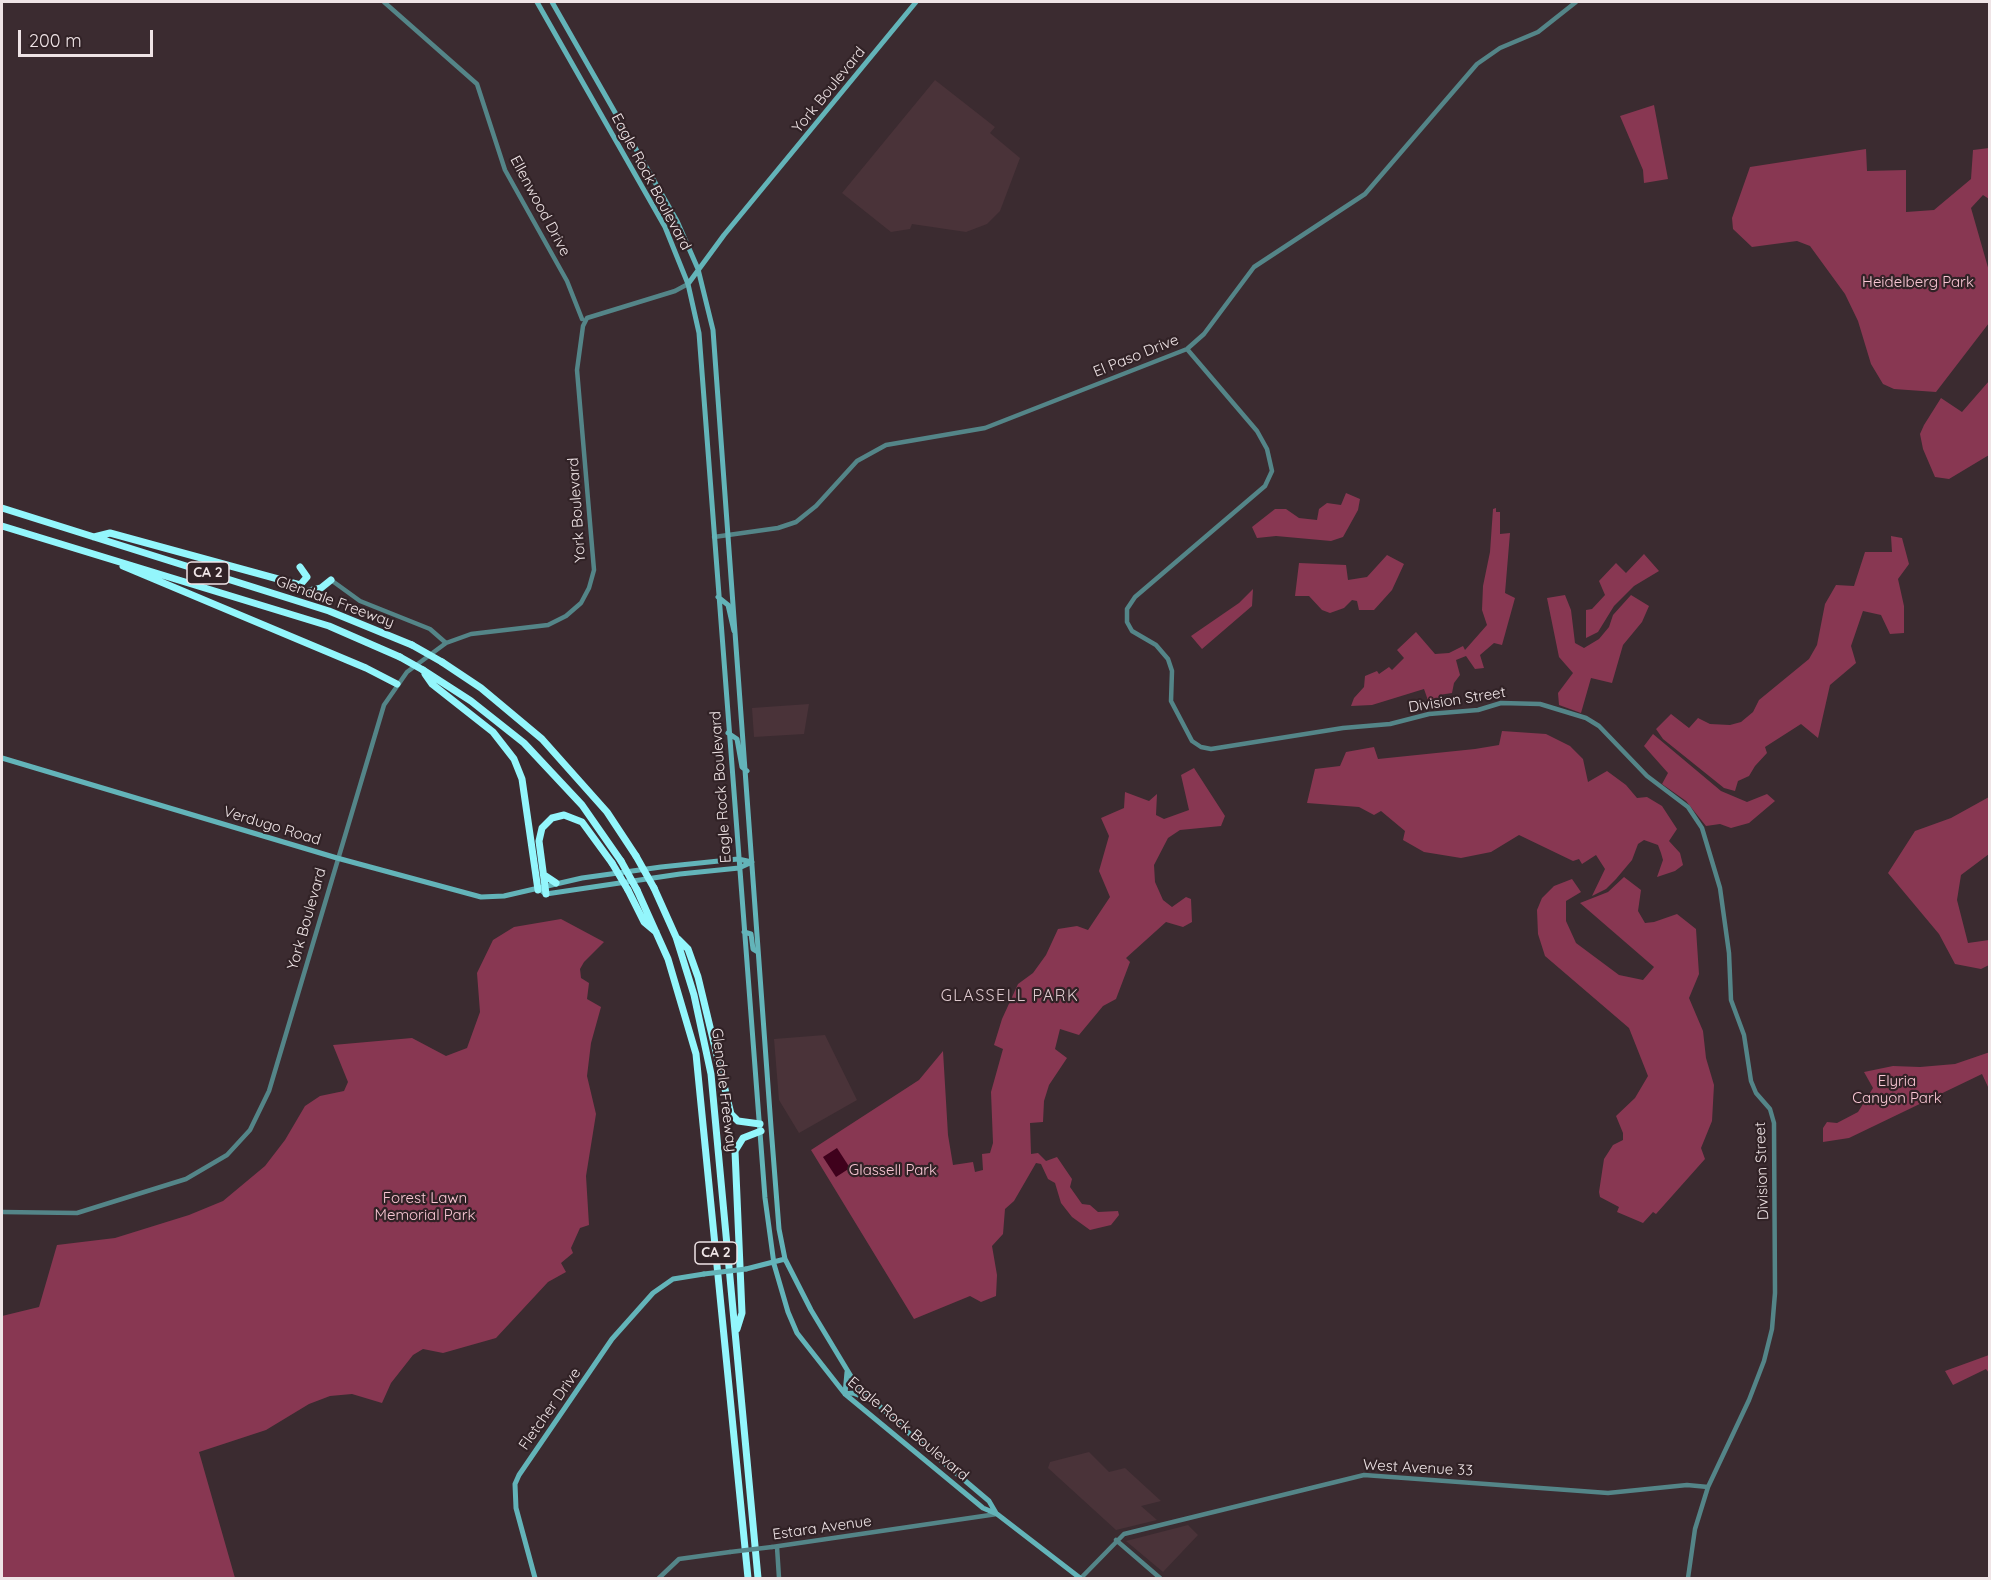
<!DOCTYPE html>
<style>
body{margin:0}
#map{position:relative;width:1991px;height:1580px;overflow:hidden;background:#3b2b30;font-family:Quicksand,sans-serif}
canvas{display:block}
.frame{position:absolute;inset:0;border:3px solid #efe4e6;pointer-events:none}
.scale{position:absolute;left:18px;top:30px;width:135px;height:27px;box-sizing:border-box;border:3px solid #efe4e6;border-top:0;padding-left:8px;font-size:18px;line-height:21px;white-space:nowrap;color:#efe4e6;-webkit-text-stroke:4px #312226;paint-order:stroke}
</style>
<div id="map">
<canvas width="1991" height="1580"></canvas>
<div class="frame"></div>
<div class="scale">200 m</div>
</div>
<script>
const c = document.querySelector('canvas').getContext('2d');
c.lineJoin = 'round';
function fill(path, color) {
  c.fillStyle = color;
  c.fill(path, 'evenodd');
}
function poly(rows) {
  const path = new Path2D();
  for (const r of rows) {
    path.moveTo(r[0], r[1]);
    for (let i = 2; i < r.length; i += 2) path.lineTo(r[i], r[i + 1]);
  }
  return path;
}
function trace(path, color, width, dash) {
  c.strokeStyle = color;
  c.lineWidth = width;
  c.lineCap = dash ? 'butt' : 'round';
  c.setLineDash(dash || []);
  c.stroke(path);
}
function write(font, color, halo, rows, align = 'center') {
  c.font = font + ' Quicksand,sans-serif';
  c.lineWidth = 4.5;
  c.setLineDash([]);
  c.textBaseline = 'middle';
  c.strokeStyle = halo;
  c.fillStyle = color;
  for (const [text, x, y, turn = 0] of rows) {
    c.save();
    c.translate(x, y);
    c.rotate((+turn || 0) * Math.PI / 180);
    c.textAlign = isNaN(turn) ? turn : align;
    if (halo) c.strokeText(text, 0, 0);
    c.fillText(text, 0, 0);
    c.restore();
  }
}
fill(poly([
 [935,80,995,127,990,133,1020,158,1000,211,987,224,966,232,912,224,910,229,891,232,842,193],
 [809,704,804,734,754,737,752,708],
 [825,1035,857,1100,799,1133,779,1100,774,1039],
 [1089,1452,1109,1472,1125,1468,1161,1501,1141,1506,1157,1520,1116,1530,1048,1468,1050,1462],
 [1188,1525,1198,1535,1163,1572,1126,1541]
]), '#4a3339');
fill(poly([
 [1654,105,1668,179,1644,183,1643,170,1620,116],
 [1989,148,1989,199,1983,195,1971,208,1989,271,1989,323,1936,392,1894,389,1883,384,1871,364,1858,321,1845,294,1810,246,1797,241,1752,247,1733,229,1732,218,1750,167,1866,149,1867,171,1906,170,1906,212,1934,210,1971,179,1973,150],
 [1989,381,1989,455,1949,479,1935,477,1923,449,1920,434,1924,425,1941,398,1962,412],
 [1346,493,1360,499,1358,510,1343,537,1331,541,1276,536,1257,538,1252,527,1275,509,1286,509,1299,518,1317,520,1319,509,1327,503,1341,505],
 [1496,508,1496,512,1500,512,1500,534,1510,533,1505,593,1515,598,1502,645,1494,643,1480,655,1484,668,1475,669,1466,656,1456,660,1460,675,1454,683,1452,693,1439,695,1440,709,1431,709,1424,689,1372,705,1351,706,1354,698,1364,687,1365,676,1377,671,1379,674,1389,667,1392,670,1404,658,1397,650,1416,632,1435,654,1449,653,1463,646,1465,650,1487,625,1482,610,1483,586,1490,552,1493,509],
 [1891,536,1902,538,1909,564,1898,579,1904,606,1904,633,1890,634,1881,615,1863,611,1851,646,1856,663,1830,685,1818,738,1801,724,1765,747,1767,753,1755,766,1749,776,1738,781,1735,791,1724,788,1663,739,1656,729,1671,714,1689,728,1698,718,1710,724,1730,725,1741,722,1753,712,1759,700,1809,659,1817,645,1825,604,1836,585,1854,586,1865,552,1892,552],
 [1644,554,1659,571,1634,586,1614,606,1598,632,1586,638,1586,610,1592,609,1605,595,1599,581,1616,563,1626,573],
 [1387,555,1404,564,1392,590,1374,610,1359,610,1357,601,1352,600,1344,608,1330,613,1322,610,1309,596,1295,596,1299,563,1346,565,1348,580,1367,577],
 [1253,589,1252,606,1202,649,1191,636,1239,603],
 [1565,595,1571,610,1575,643,1584,648,1599,639,1609,627,1613,615,1631,595,1649,606,1642,622,1623,645,1612,683,1591,678,1581,713,1559,705,1558,693,1573,673,1559,657,1547,598],
 [1502,731,1546,734,1570,746,1583,759,1588,782,1607,771,1626,785,1637,798,1647,797,1662,806,1677,829,1669,841,1680,853,1683,865,1675,871,1657,877,1663,860,1661,853,1658,845,1644,840,1638,844,1632,860,1616,879,1606,889,1592,896,1605,869,1596,855,1582,864,1579,859,1573,861,1519,835,1491,852,1461,858,1424,852,1403,840,1405,831,1381,811,1374,815,1359,807,1307,803,1315,769,1340,766,1346,752,1374,747,1378,759,1475,749,1499,745],
 [1653,734,1721,791,1747,802,1767,794,1775,801,1749,823,1731,828,1720,824,1706,826,1686,801,1662,784,1668,773,1644,746],
 [1194,768,1225,816,1221,826,1180,830,1168,838,1154,865,1155,882,1163,900,1172,907,1186,897,1191,899,1192,922,1183,927,1166,922,1126,958,1130,962,1116,999,1103,1006,1079,1035,1060,1029,1055,1049,1067,1058,1049,1085,1044,1101,1043,1122,1030,1123,1031,1154,1038,1153,1046,1161,1057,1157,1072,1179,1070,1187,1082,1204,1090,1205,1098,1212,1118,1211,1119,1215,1111,1225,1090,1230,1072,1217,1061,1203,1055,1183,1048,1179,1041,1164,1036,1163,1014,1201,1005,1209,1003,1234,992,1246,997,1275,996,1296,981,1302,970,1296,914,1319,811,1150,919,1080,943,1051,948,1135,953,1165,973,1162,975,1172,983,1170,982,1154,990,1153,993,1143,991,1092,1003,1049,994,1045,1002,1019,1018,984,1033,973,1046,955,1058,929,1077,926,1088,930,1110,897,1099,871,1109,836,1101,818,1124,808,1125,792,1149,801,1157,794,1156,815,1164,819,1189,810,1181,775],
 [1989,797,1989,854,1961,875,1957,900,1968,943,1989,940,1989,965,1981,969,1955,964,1939,934,1888,873,1915,831,1951,818],
 [1624,877,1641,890,1638,911,1645,923,1654,922,1677,914,1696,929,1699,974,1689,998,1703,1031,1706,1058,1714,1085,1712,1121,1701,1148,1705,1159,1656,1214,1653,1212,1643,1223,1617,1212,1619,1207,1600,1197,1599,1192,1604,1159,1613,1145,1623,1140,1623,1133,1616,1116,1635,1098,1648,1076,1629,1028,1545,956,1538,934,1537,910,1542,898,1554,886,1572,879,1581,892,1566,901,1566,921,1576,943,1619,975,1643,980,1654,967,1580,903,1608,892],
 [561,919,604,942,584,962,580,969,581,978,589,983,587,999,601,1007,591,1043,587,1076,596,1114,586,1176,589,1225,580,1228,571,1248,573,1253,561,1263,566,1272,548,1282,496,1338,443,1353,423,1349,413,1355,391,1383,382,1403,352,1394,330,1396,309,1404,266,1430,199,1452,235,1578,2,1578,2,1316,39,1307,57,1245,115,1238,189,1215,223,1201,265,1166,285,1140,305,1106,320,1096,344,1091,348,1082,333,1045,412,1038,446,1056,467,1048,480,1012,477,973,493,940,514,927],
 [1990,1052,1989,1089,1982,1074,1849,1138,1823,1142,1823,1128,1827,1122,1837,1123,1858,1112,1873,1088,1864,1072,1893,1066,1920,1067,1955,1064],
 [1989,1355,1989,1373,1986,1369,1953,1385,1945,1371]
]), '#883752');
fill(poly([
 [837,1148,850,1168,836,1177,823,1157]
]), '#3f011c');
trace(poly([
 [384,2,477,84,505,170,567,281,582,319],
 [1187,349,1257,431,1267,449,1272,471,1265,486,1135,597,1127,609,1127,622,1132,631,1156,645,1168,659,1172,671,1171,701,1192,741,1201,747,1211,749,1343,728,1390,724,1429,714,1478,710,1501,703,1540,704,1586,718,1599,726,1647,776,1688,807,1702,828,1720,888,1729,953,1731,1000,1744,1035,1751,1081,1756,1093,1770,1109,1774,1123,1775,1293,1772,1329,1764,1361,1749,1400,1708,1487,1695,1529,1688,1578],
 [714,537,778,528,796,522,816,506,857,461,886,445,985,428,1187,349,1204,334,1254,267,1365,194,1477,64,1500,48,1538,32,1576,2],
 [331,580,360,601,430,629,446,643],
 [2,1212,77,1213,186,1179,227,1155,250,1130,269,1091,384,705,407,672,446,643,471,634,548,625,566,616,581,603,589,588,594,570,577,370,583,326,587,318,675,291,688,284],
 [1116,1540,1160,1578],
 [772,1547,997,1514],
 [777,1547,779,1578],
 [659,1578,679,1559,730,1552],
 [1081,1578,1124,1534,1364,1475,1608,1493,1687,1485,1708,1487]
]), '#548588', 4.5);
trace(poly([
 [537,2,665,227,688,284,699,333,765,1198,774,1264,788,1312,797,1333,845,1394,983,1508,997,1514,1080,1578],
 [552,2,677,221,698,269,713,330,771,1127,779,1229,785,1259,811,1310,855,1383,904,1429,989,1501,996,1513],
 [688,284,724,235,916,2],
 [718,597,728,605,734,631],
 [728,733,737,739,742,767,747,771],
 [2,758,337,858,481,897,504,896,582,878,661,867,738,859,752,862],
 [543,892,546,894,680,874,739,868,752,862],
 [744,932,751,934,753,949,758,952],
 [746,1269,785,1259],
 [845,1394,853,1393,873,1401],
 [845,1394,847,1372],
 [535,1578,516,1508,515,1484,519,1475,612,1339,653,1293,673,1279,704,1274]
]), '#63b4b9', 5);
trace(poly([
 [2,508,329,611,412,645],
 [2,526,329,626,400,657],
 [94,537,110,533,300,585,307,577,300,567],
 [123,566,366,668,397,684],
 [293,586,306,592,321,588,331,580],
 [442,662,481,688,542,739,607,812,636,856],
 [423,670,471,701,524,743,582,805,621,861],
 [425,674,432,684,493,732,514,759,522,779,538,890],
 [544,875,556,883],
 [654,888,676,937,694,995,711,1074,758,1578],
 [628,890,644,922,656,932],
 [637,890,668,959,696,1054,748,1578],
 [546,894,539,841,542,828,552,818,564,815,582,822,612,863],
 [678,939,688,949,698,977,731,1114,738,1121,760,1124],
 [737,1329,742,1313,735,1151,743,1138,761,1131]
]), '#93f6fc', 7);
trace(poly([
 [730,1552,772,1547]
]), '#548588', 4.5);
trace(poly([
 [704,1274,746,1269]
]), '#63b4b9', 5);
trace(poly([
 [412,645,442,662],
 [400,657,423,670],
 [636,856,654,888],
 [621,861,637,890],
 [612,863,628,890]
]), '#93f6fc', 7);
for (const [x, y, w] of [
 [208,573,42],
 [716,1253,42]
]) {
  const box = new Path2D();
  box.roundRect(x - w / 2, y - 11, w, 22, 4.5);
  c.fillStyle = '#312226';
  c.fill(box);
  trace(box, '#efe4e6', 1.5);
}
write('bold 14px', '#efe4e6', null, [
 ["CA 2",208,573],
 ["CA 2",716,1253]
]);
write('15px', '#efe4e6', '#312226', [
 ["York Boulevard",829,90,-51],
 ["Eagle Rock Boulevard",651,182,62],
 ["Ellenwood Drive",540,206,62],
 ["El Paso Drive",1136,356,-22],
 ["York Boulevard",577,510,-94],
 ["Glendale Freeway",335,602,20],
 ["Division Street",1457,700,-9],
 ["Eagle Rock Boulevard",721,787,-94],
 ["Verdugo Road",272,826,17],
 ["York Boulevard",307,919,-74],
 ["Glendale Freeway",724,1090,83],
 ["Division Street",1762,1171,-92],
 ["Fletcher Drive",550,1409,-55],
 ["Eagle Rock Boulevard",908,1429,40],
 ["West Avenue 33",1418,1468,3],
 ["Estara Avenue",822,1528,-8]
]);
write('15px', '#fac8d5', '#312226', [
 ["Heidelberg Park",1918,282],
 ["Elyria",1897,1081],
 ["Canyon Park",1897,1098],
 ["Glassell Park",893,1170],
 ["Forest Lawn",425,1198],
 ["Memorial Park",425,1215]
]);
c.letterSpacing = '1.5px';
write('16px', '#dfcacf', '#312226', [
 ["GLASSELL PARK",1010,996]
]);
c.letterSpacing = '0px';
</script>
